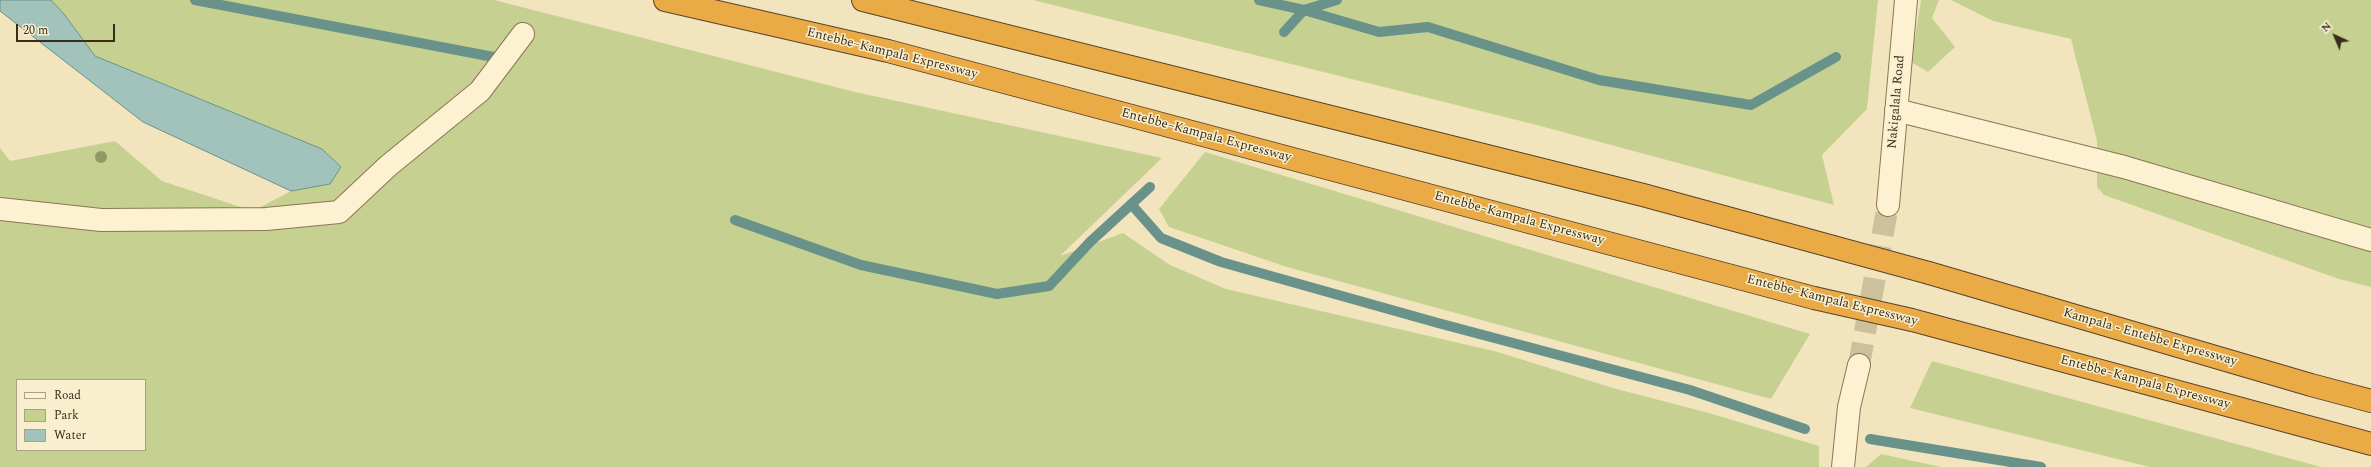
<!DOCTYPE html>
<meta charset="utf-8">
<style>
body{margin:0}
#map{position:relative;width:2371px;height:467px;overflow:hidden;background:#f2e5be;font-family:Spectral,serif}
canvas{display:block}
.legend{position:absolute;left:16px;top:379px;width:130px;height:72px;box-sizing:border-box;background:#f8efce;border:1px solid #aca186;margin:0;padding:5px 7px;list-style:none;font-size:12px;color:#3a2c1b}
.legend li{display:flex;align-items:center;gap:8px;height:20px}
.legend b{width:20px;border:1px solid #aca186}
.north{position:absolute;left:2315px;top:16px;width:40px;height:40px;-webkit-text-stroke:3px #f8efce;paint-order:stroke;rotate:316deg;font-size:11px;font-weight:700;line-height:16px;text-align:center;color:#3a2c1b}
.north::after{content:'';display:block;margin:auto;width:14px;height:18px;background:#3a2c1b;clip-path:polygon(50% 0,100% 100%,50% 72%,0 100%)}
.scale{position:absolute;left:16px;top:24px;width:99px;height:18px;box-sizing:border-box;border:2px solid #3a2c1b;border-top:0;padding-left:5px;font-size:12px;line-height:14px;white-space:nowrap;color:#3a2c1b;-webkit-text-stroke:3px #f8efce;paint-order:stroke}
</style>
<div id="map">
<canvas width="2371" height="467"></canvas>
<ul class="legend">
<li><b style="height:5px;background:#fcf2d2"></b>Road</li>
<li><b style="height:11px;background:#c6d191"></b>Park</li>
<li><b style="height:11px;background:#a2c3bb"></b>Water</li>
</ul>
<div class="north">N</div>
<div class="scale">20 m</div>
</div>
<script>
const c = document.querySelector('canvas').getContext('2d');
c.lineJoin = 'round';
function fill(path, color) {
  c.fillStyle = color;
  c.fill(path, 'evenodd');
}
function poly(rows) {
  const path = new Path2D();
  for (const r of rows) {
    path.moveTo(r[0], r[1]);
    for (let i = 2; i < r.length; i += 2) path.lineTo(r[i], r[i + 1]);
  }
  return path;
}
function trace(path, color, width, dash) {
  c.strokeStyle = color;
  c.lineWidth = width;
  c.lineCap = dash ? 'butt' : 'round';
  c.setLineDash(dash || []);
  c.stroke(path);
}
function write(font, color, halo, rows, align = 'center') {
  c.font = font + ' Spectral,serif';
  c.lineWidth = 3;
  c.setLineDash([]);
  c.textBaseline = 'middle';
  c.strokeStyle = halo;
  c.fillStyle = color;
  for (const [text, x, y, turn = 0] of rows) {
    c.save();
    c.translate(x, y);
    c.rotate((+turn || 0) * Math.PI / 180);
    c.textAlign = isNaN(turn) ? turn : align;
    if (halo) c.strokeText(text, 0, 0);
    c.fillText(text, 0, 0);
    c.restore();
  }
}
fill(poly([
 [51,0,494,0,855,92,1162,158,1060,256,1123,233,1170,265,1226,289,1498,352,1613,388,1709,413,1819,446,1819,467,0,467,0,148,10,161,115,141,162,181,253,211,291,191,330,184,341,167,322,149,95,56,64,14],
 [17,380,145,380,145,450,17,450],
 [1033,0,1878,0,1867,109,1822,155,1834,205,1533,124],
 [1921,0,1939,0,1932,18,1955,47,1928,72,1911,62],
 [1951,0,2371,0,2371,287,2339,279,2104,195,2097,187,2097,141,2071,39,1993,21],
 [1205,152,1810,334,1771,399,1287,267,1169,227,1159,209],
 [1932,361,2321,467,2150,467,1910,408],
 [1881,454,1941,467,1866,467]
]), '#c6d191');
const water = poly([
 [0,0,51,0,64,14,95,56,322,149,341,167,330,184,291,191,143,122,0,11,0,0]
]);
fill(water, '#a2c3bb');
trace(water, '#68928a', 1);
trace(poly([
 [195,0,504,59],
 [1259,0,1304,10,1379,32,1428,27,1599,80,1751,105,1836,57],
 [1284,32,1304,10,1337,0],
 [1131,204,1161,238,1221,262,1438,323,1690,390,1805,429],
 [735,220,861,265,997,294,1049,286,1090,242,1150,187],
 [1870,439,2041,467]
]), '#68928a', 10);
trace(poly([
 [1859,365,1888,205]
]), '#cdc09d', 22, [22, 11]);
const minor = poly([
 [1896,110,2124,167,2371,240],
 [1888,205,1906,0],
 [0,209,101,220,266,219,339,212,388,166,480,91,523,34],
 [1843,467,1849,407,1859,365]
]);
const motorway = poly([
 [665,0,888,51,1814,298],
 [863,0,1643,195,1830,246],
 [1929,273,2311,385,2371,401],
 [1912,320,2371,444]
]);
trace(minor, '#8c7555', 24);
trace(motorway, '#59422a', 24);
trace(minor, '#fcf2d2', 22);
trace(motorway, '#eaab46', 22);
const motorwayBridge = poly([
 [1830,246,1929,273],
 [1814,298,1912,320]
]);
trace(motorwayBridge, '#59422a', 24, []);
trace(motorwayBridge, '#eaab46', 22);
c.fillStyle = '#949767';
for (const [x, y] of [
 [101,157]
]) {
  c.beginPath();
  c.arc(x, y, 6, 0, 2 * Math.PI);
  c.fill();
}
write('13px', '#3a2c1b', '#f8efce', [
 ["Entebbe–Kampala Expressway",892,54,14],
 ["Nakigalala Road",1897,102,-85],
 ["Entebbe–Kampala Expressway",1206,136,15],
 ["Entebbe–Kampala Expressway",1519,219,15],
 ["Entebbe–Kampala Expressway",1832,301,14],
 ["Kampala - Entebbe Expressway",2150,338,16],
 ["Entebbe–Kampala Expressway",2145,383,15]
]);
</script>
